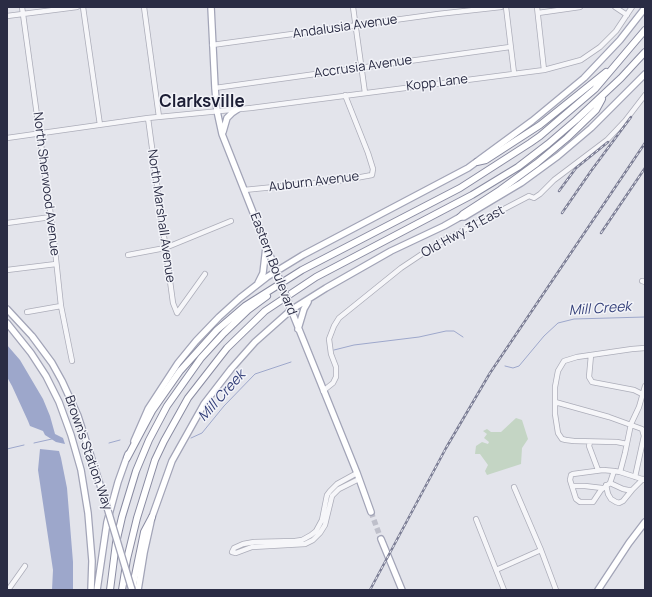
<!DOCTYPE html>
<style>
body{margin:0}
#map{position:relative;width:652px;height:597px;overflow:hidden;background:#e3e4eb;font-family:Manrope,sans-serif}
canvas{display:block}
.frame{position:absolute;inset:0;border:8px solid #2a2c44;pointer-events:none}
</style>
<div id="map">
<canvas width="652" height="597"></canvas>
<div class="frame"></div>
</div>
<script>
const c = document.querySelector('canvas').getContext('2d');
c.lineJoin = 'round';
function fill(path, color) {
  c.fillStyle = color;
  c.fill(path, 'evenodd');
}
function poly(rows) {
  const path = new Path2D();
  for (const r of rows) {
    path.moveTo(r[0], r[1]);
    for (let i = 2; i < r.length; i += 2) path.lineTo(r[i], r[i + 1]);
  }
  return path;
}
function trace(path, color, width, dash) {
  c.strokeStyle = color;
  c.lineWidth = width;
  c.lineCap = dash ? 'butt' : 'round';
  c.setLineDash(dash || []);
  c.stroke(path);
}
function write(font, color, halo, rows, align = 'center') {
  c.font = font + ' Manrope,sans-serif';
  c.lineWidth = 3;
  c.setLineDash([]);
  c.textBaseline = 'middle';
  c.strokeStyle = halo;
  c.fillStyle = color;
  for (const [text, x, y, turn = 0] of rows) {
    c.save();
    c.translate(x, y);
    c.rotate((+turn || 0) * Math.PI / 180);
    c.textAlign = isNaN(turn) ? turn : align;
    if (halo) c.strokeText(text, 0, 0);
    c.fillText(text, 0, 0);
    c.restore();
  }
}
fill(poly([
 [516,418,522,420,528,439,522,448,521,464,487,475,485,471,488,465,480,454,475,454,476,446,482,442,488,444,489,442,484,438,487,434,483,431,487,429,491,432,501,432]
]), '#c4d5c4');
fill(poly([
 [7,345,20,360,43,399,50,416,55,434,63,438,65,444,56,442,45,435,43,431,30,426,28,421,12,386,7,377],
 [40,449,59,451,61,458,67,488,73,562,73,590,52,590,53,570,38,470]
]), '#9da7cb');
trace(poly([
 [334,350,354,345,419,337,446,331,454,331,463,337],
 [505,366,513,368,519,366,544,336,558,323,574,319,645,317],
 [191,438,202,433,224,406,255,374,291,362],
 [34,443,52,439],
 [109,443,120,440],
 [7,449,24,445]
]), '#9da7cb', 1);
trace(poly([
 [371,512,381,539]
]), '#bebfca', 5.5, [5.5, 3]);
const minor = poly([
 [22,7,53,231,61,306,72,361],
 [83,7,100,125],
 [144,7,159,117],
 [353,7,365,93],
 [506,7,514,73],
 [537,7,544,70],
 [615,7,627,15],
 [538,13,580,7],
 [7,16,77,7],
 [212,45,438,14,501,7],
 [215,88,510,47],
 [148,118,173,303,177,313],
 [7,138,148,118,251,108,544,70,581,60,600,47,616,31,632,7],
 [244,190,345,180,372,175,373,169,368,153,345,95],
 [7,223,51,217],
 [128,255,165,248,231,221],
 [7,270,56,264],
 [642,281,645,282],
 [27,312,61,306],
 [177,313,205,274],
 [591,355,589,377,592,382,634,390,642,394],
 [323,391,333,383,336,377,336,367,331,354,329,339,334,326,339,318,401,268,437,244,529,196,534,198,540,194,554,180,607,140,625,121,645,95],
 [555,402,609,417,642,429,644,436,635,477],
 [590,442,589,446,598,470],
 [627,444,617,442,574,441,566,440,562,439,558,433,555,414,555,387,558,371,564,361,577,357,632,349,645,348],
 [614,471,610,483,601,490,593,502,580,502,576,499,570,480,571,475,573,474,603,470,614,471,620,472,645,480],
 [620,472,625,453,631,424,639,407,645,386],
 [610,483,623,489,628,490,632,490,643,479],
 [606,485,608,494,611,499,616,502,619,503,623,501,632,490],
 [572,486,585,486,602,488],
 [514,487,541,550,556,590],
 [476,519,504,590],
 [232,552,234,548,243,544,254,542,295,541,302,540,311,535,316,531,322,520,327,495,330,491,337,484,357,473],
 [232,552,236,553,252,547,305,544,313,540,320,533,325,525,332,496,339,489,359,479],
 [496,570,541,550],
 [8,590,25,566]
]);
const major = poly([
 [211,7,215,88,217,111,222,134,277,273],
 [223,132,227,118,232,113,238,109],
 [258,283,263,273,266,247],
 [290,307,357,473,371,512],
 [7,309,32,336,52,363,62,381,78,416,103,494],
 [7,323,31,353,46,376,59,402,71,435,81,470,88,513,92,561,91,590],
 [298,329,304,309,308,302],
 [134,441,148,409,178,363,196,341,219,317,240,298,267,277,303,255,468,168,532,121,584,78,620,40,645,8],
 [381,539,402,590],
 [97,590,107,522,118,482,128,454],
 [138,590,144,553,152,517,172,461,204,404,231,369,255,342,291,310,326,288,391,251,444,226,460,217,464,217,521,183,558,156,591,128,645,74],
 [598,590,629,543,645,522]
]);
const highway = poly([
 [477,162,486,160,540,125,606,72],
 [460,217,463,214,500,190,537,163,567,138,596,110,602,99],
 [127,458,152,411,180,371,217,330,245,306,302,270,460,188,530,143,540,136,595,89,645,30],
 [110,590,116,543,122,517,136,471,149,440,167,406,201,358,224,333,248,310,267,296],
 [122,590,127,559,137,518,155,460,164,441,188,398,227,348,265,311,316,277,472,195,518,167,548,144,576,120,621,78,645,52],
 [132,590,144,532,152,517]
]);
trace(minor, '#acadb9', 6);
trace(major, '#a2a4b7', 8);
trace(highway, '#8a8ca2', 8);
trace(minor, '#f6f6f9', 4.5);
trace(major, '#fff', 5.5);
trace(highway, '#fff', 6);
const rail = poly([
 [559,191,576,168,608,142],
 [562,213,591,171,631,117],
 [601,233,645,168],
 [370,590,446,448,490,373,645,143]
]);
trace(rail, '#7c7e95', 2.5);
trace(rail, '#f2f3f8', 1, [3]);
const majorBridge = poly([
 [277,273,290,306],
 [103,494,132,590]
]);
trace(majorBridge, '#a2a4b7', 8, []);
trace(majorBridge, '#fff', 5.5);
write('13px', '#2a2c44', '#f2f3f8', [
 ["Andalusia Avenue",345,27,-8],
 ["Accrusia Avenue",363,67,-8],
 ["Kopp Lane",437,83,-7],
 ["Auburn Avenue",314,182,-7],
 ["North Sherwood Avenue",46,184,83],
 ["North Marshall Avenue",161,216,82],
 ["Old Hwy 31 East",463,232,-29],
 ["Eastern Boulevard",273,264,69],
 ["Brown's Station Way",88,453,71]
]);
write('italic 14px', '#333f79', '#f2f3f8', [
 ["Mill Creek",600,309,-4],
 ["Mill Creek",222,396,-48]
]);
write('bold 17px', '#1c1e35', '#f2f3f8', [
 ["Clarksville",202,102]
]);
</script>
